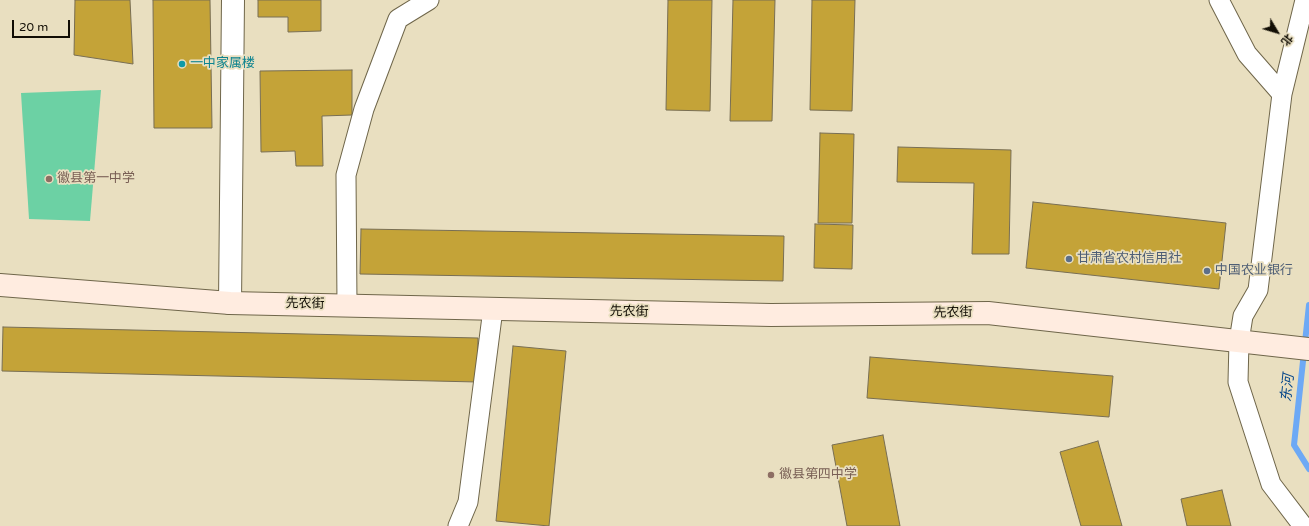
<!DOCTYPE html>
<meta charset="utf-8">
<style>
body{margin:0}
#map{position:relative;width:1309px;height:526px;overflow:hidden;background:#e9dfc0;font-family:"Varela Round","Noto Sans SC",sans-serif}
canvas{display:block}
.north{position:absolute;left:1257px;top:12px;width:40px;height:40px;-webkit-text-stroke:3px #e9dfc0;paint-order:stroke;rotate:128deg;font-size:11px;font-weight:700;line-height:16px;text-align:center;color:#110d04}
.north::after{content:'';display:block;margin:auto;width:14px;height:18px;background:#110d04;clip-path:polygon(50% 0,100% 100%,50% 72%,0 100%)}
.scale{position:absolute;left:12px;top:20px;width:58px;height:18px;box-sizing:border-box;border:2px solid #110d04;border-top:0;padding-left:5px;font-size:12px;line-height:14px;white-space:nowrap;color:#110d04;-webkit-text-stroke:3px #e9dfc0;paint-order:stroke}
</style>
<div id="map">
<canvas width="1309" height="526"></canvas>
<div class="north">北</div>
<div class="scale">20 m</div>
</div>
<script>
const c = document.querySelector('canvas').getContext('2d');
c.lineJoin = 'round';
function fill(path, color) {
  c.fillStyle = color;
  c.fill(path, 'evenodd');
}
function poly(rows) {
  const path = new Path2D();
  for (const r of rows) {
    path.moveTo(r[0], r[1]);
    for (let i = 2; i < r.length; i += 2) path.lineTo(r[i], r[i + 1]);
  }
  return path;
}
function trace(path, color, width, dash) {
  c.strokeStyle = color;
  c.lineWidth = width;
  c.lineCap = dash ? 'butt' : 'round';
  c.setLineDash(dash || []);
  c.stroke(path);
}
function write(font, color, halo, rows, align = 'center') {
  c.font = font + ' "Varela Round","Noto Sans SC",sans-serif';
  c.lineWidth = 3.5;
  c.setLineDash([]);
  c.textBaseline = 'middle';
  c.strokeStyle = halo;
  c.fillStyle = color;
  for (const [text, x, y, turn = 0] of rows) {
    c.save();
    c.translate(x, y);
    c.rotate((+turn || 0) * Math.PI / 180);
    c.textAlign = isNaN(turn) ? turn : align;
    if (halo) c.strokeText(text, 0, 0);
    c.fillText(text, 0, 0);
    c.restore();
  }
}
fill(poly([
 [101,90,90,221,29,219,21,93]
]), '#6cd1a4');
trace(poly([
 [1309,305,1294,445,1309,469]
]), '#6da9f5', 6);
const building = poly([
 [75,0,130,0,133,64,74,55,75,0],
 [153,0,210,0,212,128,154,128,153,0],
 [258,0,321,0,321,31,288,32,288,17,258,17,258,0],
 [668,0,712,0,710,111,666,110,668,0],
 [733,0,775,0,772,121,730,121,733,0],
 [812,0,855,0,852,111,810,110,812,0],
 [352,70,352,115,322,116,323,166,296,166,295,151,261,152,260,71,352,70],
 [820,133,854,134,852,223,818,223,820,133],
 [898,147,1011,150,1009,254,972,254,974,183,897,182,898,147],
 [1033,202,1226,223,1219,289,1026,268,1033,202],
 [815,224,853,225,852,269,814,268,815,224],
 [361,229,784,236,783,281,360,274,361,229],
 [3,327,478,338,477,382,2,371,3,327],
 [513,346,566,351,549,526,496,521,513,346],
 [870,357,1113,376,1109,417,867,398,870,357],
 [883,435,900,526,847,526,832,445,883,435],
 [1098,441,1122,526,1081,526,1060,452,1098,441],
 [1222,490,1231,526,1187,526,1181,499,1222,490]
]);
fill(building, '#c4a338');
trace(building, '#786e53', 1);
const minor = poly([
 [1219,0,1247,54,1282,94],
 [347,305,346,175,364,109,398,19,429,0],
 [458,526,468,502,493,309],
 [1303,526,1271,484,1238,382,1239,341,1243,316,1258,290,1282,94,1305,0]
]);
const tertiary = poly([
 [230,303,233,0]
]);
const secondary = poly([
 [0,285,230,303,771,315,988,313,1309,349]
]);
trace(minor, '#6f664a', 21);
trace(tertiary, '#6f664a', 24);
trace(secondary, '#6f664a', 24);
trace(minor, '#fff', 19);
trace(tertiary, '#fff', 22);
trace(secondary, '#ffece0', 22);
for (const [x, y, r, color] of [
 [182,64,4,"#0f9aa8"],
 [49,179,4,"#8d6e63"],
 [1069,259,4,"#5c6f8a"],
 [1207,271,4,"#5c6f8a"],
 [771,475,4,"#8d6e63"]
]) {
  const dot = new Path2D();
  dot.arc(x, y, r, 0, 2 * Math.PI);
  c.fillStyle = color;
  c.fill(dot);
  trace(dot, '#e9dfc0', 1.5);
}
write('13px', '#0d838f', '#e9dfc0', [
 ["一中家属楼",190,64]
], 'left');
write('13px', '#785e54', '#e9dfc0', [
 ["徽县第一中学",57,179],
 ["徽县第四中学",779,475]
], 'left');
write('13px', '#4e5e75', '#e9dfc0', [
 ["甘肃省农村信用社",1077,259],
 ["中国农业银行",1215,271]
], 'left');
write('13px', '#110d04', '#e9dfc0', [
 ["先农街",305,304,1],
 ["先农街",629,312,1],
 ["先农街",953,313,-1]
]);
write('italic 14px', '#054689', '#e9dfc0', [
 ["东河",1288,388,-84]
]);
</script>
